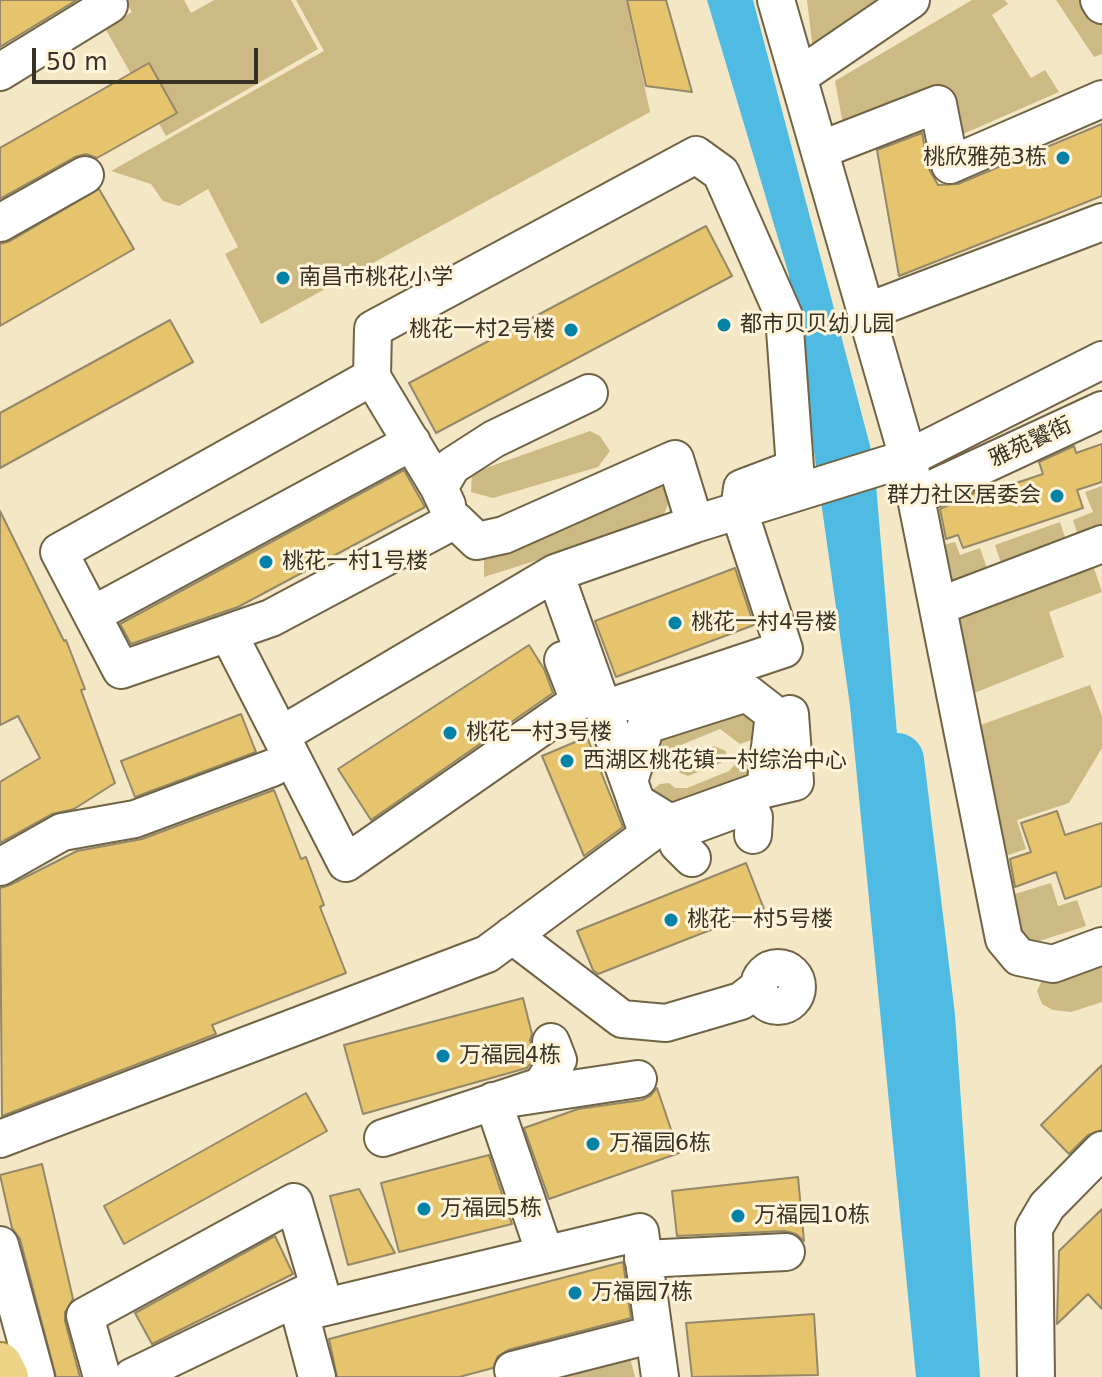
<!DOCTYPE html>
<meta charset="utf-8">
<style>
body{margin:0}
#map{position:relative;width:1102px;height:1377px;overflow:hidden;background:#f4e7c5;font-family:"DejaVu Sans",sans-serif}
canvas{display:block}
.scale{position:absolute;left:32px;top:48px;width:226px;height:36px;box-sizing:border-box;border:4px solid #373225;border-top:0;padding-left:10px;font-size:24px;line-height:28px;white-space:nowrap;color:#373225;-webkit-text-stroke:6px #fff4d9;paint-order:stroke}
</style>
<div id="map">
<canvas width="1102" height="1377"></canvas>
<div class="scale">50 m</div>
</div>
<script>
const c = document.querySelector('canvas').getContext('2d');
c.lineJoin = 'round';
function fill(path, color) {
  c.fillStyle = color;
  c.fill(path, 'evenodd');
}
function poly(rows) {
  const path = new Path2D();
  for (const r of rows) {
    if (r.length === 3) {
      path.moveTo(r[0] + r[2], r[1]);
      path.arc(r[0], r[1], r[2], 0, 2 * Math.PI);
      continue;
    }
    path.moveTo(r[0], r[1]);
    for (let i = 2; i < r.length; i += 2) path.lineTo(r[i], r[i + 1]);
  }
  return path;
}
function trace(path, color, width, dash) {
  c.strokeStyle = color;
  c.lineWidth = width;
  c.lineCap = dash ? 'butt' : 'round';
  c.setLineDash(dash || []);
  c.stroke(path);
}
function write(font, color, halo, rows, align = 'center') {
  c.font = font + ' "DejaVu Sans","Noto Sans SC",sans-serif';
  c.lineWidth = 6;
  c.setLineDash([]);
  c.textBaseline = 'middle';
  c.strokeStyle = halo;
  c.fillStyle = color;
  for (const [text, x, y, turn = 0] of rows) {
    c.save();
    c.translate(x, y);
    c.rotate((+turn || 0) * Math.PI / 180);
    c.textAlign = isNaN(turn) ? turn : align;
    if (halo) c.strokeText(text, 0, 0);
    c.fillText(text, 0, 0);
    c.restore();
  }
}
fill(poly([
 [125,0,184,0,191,13,214,0,291,0,318,49,166,136,105,28,132,12],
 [296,0,626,0,650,112,261,324,225,254,238,247,208,189,179,206,163,201,151,184,111,171,324,51],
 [807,0,895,0,814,59],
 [972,0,1005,0,1008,4,992,15,1031,78,1045,70,1059,92,954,138,947,95,844,130,835,81],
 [1056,0,1092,0,1102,16,1102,54,1094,57],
 [590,431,600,436,610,451,598,467,493,498,471,492,472,473],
 [662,481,670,499,664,514,645,526,484,577,484,559,492,551],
 [1102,486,1102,536,1081,544,1073,520,1093,512,1085,492],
 [1060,522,1069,549,1004,572,995,545],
 [955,542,960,555,980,548,990,577,942,595,933,548],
 [1094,568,1102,592,1049,612,1064,657,962,698,949,623],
 [1090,685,1102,716,1102,748,1069,803,1017,820,1026,849,997,859,1008,896,1051,883,1058,906,1077,900,1086,926,1030,944,1017,939,1008,925,967,730],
 [744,701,763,736,740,744,720,729,676,747,663,758,662,768,647,776,655,729],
 [714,746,726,751,726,757,721,763,688,776,680,773,677,768,683,758],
 [764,747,760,785,682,811,651,791,660,784,669,783,675,788,687,788,729,771,743,755],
 [1102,957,1102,1002,1071,1012,1053,1010,1042,1004,1037,991,1044,976],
 [628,1350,635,1377,528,1377]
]), '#cdb984');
fill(poly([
 [707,0,753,0,874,461,951,1377,916,1377,850,706,789,275]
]), '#4fbbe3');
trace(poly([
 [897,760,928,1016,953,1377]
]), '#4fbbe3', 54);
const building = poly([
 [0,0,77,0,0,47,0,0],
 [627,0,666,0,692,92,646,86,627,0],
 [149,63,177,113,97,158,86,154,75,157,0,199,0,148,149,63],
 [1102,124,1102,196,899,276,877,150,922,133,929,169,938,185,958,184,1102,124],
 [99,189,134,249,0,326,0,244,10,241,99,189],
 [706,226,732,276,436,433,409,383,706,226],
 [170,320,193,362,0,468,0,413,170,320],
 [1102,444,1102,482,1077,490,1083,508,963,548,958,535,946,539,940,509,976,492,977,496,1043,474,1039,462,1074,446,1076,453,1102,444],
 [404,470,425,507,238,607,131,644,120,624,404,470],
 [0,511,64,641,66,640,85,689,81,690,115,783,74,809,52,814,0,843,0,782,40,758,18,716,0,725,0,511],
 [735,568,754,625,616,677,595,621,735,568],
 [529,645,544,669,553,693,371,820,338,769,529,645],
 [241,714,256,752,135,797,121,761,241,714],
 [587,737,623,827,584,856,542,756,587,737],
 [274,790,301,859,306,857,324,905,320,907,346,973,212,1025,216,1034,2,1116,0,888,10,885,77,851,142,839,274,790],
 [1057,811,1065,835,1102,823,1102,886,1065,899,1056,872,1015,887,1010,859,1031,852,1021,823,1057,811],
 [746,863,764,909,598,974,593,970,577,931,746,863],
 [523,998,532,1034,530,1040,535,1058,527,1068,363,1114,344,1045,523,998],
 [1102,1065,1102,1130,1088,1135,1069,1154,1041,1125,1102,1065],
 [657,1088,679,1153,549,1199,524,1128,578,1109,642,1100,650,1096,657,1088],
 [306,1093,327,1131,124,1244,104,1206,306,1093],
 [489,1155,512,1224,399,1252,381,1183,489,1155],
 [42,1164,73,1299,65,1312,65,1321,80,1377,56,1377,20,1239,12,1228,0,1175,42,1164],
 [798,1177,804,1241,796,1234,785,1231,677,1236,672,1191,798,1177],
 [359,1189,395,1253,348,1265,330,1196,359,1189],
 [1102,1209,1102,1309,1088,1294,1057,1324,1059,1251,1102,1209],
 [275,1236,293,1274,152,1344,135,1313,275,1236],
 [623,1262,631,1318,508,1350,498,1356,493,1368,459,1377,337,1377,329,1339,623,1262],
 [814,1314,818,1375,692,1377,686,1323,814,1314]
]);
fill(building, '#e5c46d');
trace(building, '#948869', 2);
const minor = poly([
 [776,0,908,458,1004,939,1019,957,1053,964,1102,946],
 [1099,0,1102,5],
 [0,72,109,5],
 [798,77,911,0],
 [820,150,938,104,950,165,1102,99],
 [0,223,85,175],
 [866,312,1102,222],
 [372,377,373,329,696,155,721,173,784,316,795,468,742,488,739,511,784,649,604,709],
 [439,488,372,377,59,552,121,670,271,618,455,520,477,541,504,535,675,459,695,524],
 [917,496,1102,410],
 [447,505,439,488,452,466,494,439,589,393],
 [939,606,1102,544],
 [92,615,412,442],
 [228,633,346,863,579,701,563,660],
 [281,735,555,573],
 [629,782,646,725,747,693,774,714,765,789,670,823,636,802],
 [765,789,795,782,790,714],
 [692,858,678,844,688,827,737,809,754,817,753,835],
 [0,867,62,832,135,819,272,768],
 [512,935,622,1019,666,1023,741,1001,759,987],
 [778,987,19],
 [383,1138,541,1086,558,1060,551,1042],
 [0,1139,487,954,648,835,555,573,695,524,908,458,1102,360],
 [0,1245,36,1377],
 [545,1254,493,1101,638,1079],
 [643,1259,786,1252],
 [513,1370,654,1334],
 [102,1377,85,1316,294,1202,319,1287,132,1377],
 [317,1377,300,1313,640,1232,660,1377],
 [1036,1377,1034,1228,1047,1206,1102,1150]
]);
const major = poly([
 [0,1365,6,1377]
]);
trace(minor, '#706446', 40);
trace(major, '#a6882f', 48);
trace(minor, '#fff', 36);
trace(major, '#edd386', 44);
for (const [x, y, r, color] of [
 [1063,158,8,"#0182a6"],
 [283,278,8,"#0182a6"],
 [724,325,8,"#0182a6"],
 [571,330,8,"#0182a6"],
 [1057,496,8,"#0182a6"],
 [266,562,8,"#0182a6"],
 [675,623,8,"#0182a6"],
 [450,733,8,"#0182a6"],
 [567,761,8,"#0182a6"],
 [671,920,8,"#0182a6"],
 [443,1056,8,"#0182a6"],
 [593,1144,8,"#0182a6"],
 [424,1209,8,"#0182a6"],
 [738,1216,8,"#0182a6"],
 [575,1293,8,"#0182a6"]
]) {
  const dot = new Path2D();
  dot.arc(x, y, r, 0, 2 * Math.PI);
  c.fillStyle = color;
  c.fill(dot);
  trace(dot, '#fff4d9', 3);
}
write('22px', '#373225', '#fff4d9', [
 ["桃欣雅苑3栋",1047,158,"right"],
 ["南昌市桃花小学",299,278],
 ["都市贝贝幼儿园",740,325],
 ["桃花一村2号楼",555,330,"right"],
 ["群力社区居委会",1041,496,"right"],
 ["桃花一村1号楼",282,562],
 ["桃花一村4号楼",691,623],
 ["桃花一村3号楼",466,733],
 ["西湖区桃花镇一村综治中心",583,761],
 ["桃花一村5号楼",687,920],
 ["万福园4栋",459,1056],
 ["万福园6栋",609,1144],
 ["万福园5栋",440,1209],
 ["万福园10栋",754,1216],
 ["万福园7栋",591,1293]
], 'left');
write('22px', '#373225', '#fff4d9', [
 ["雅苑饕街",1031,443,-25]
]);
</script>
